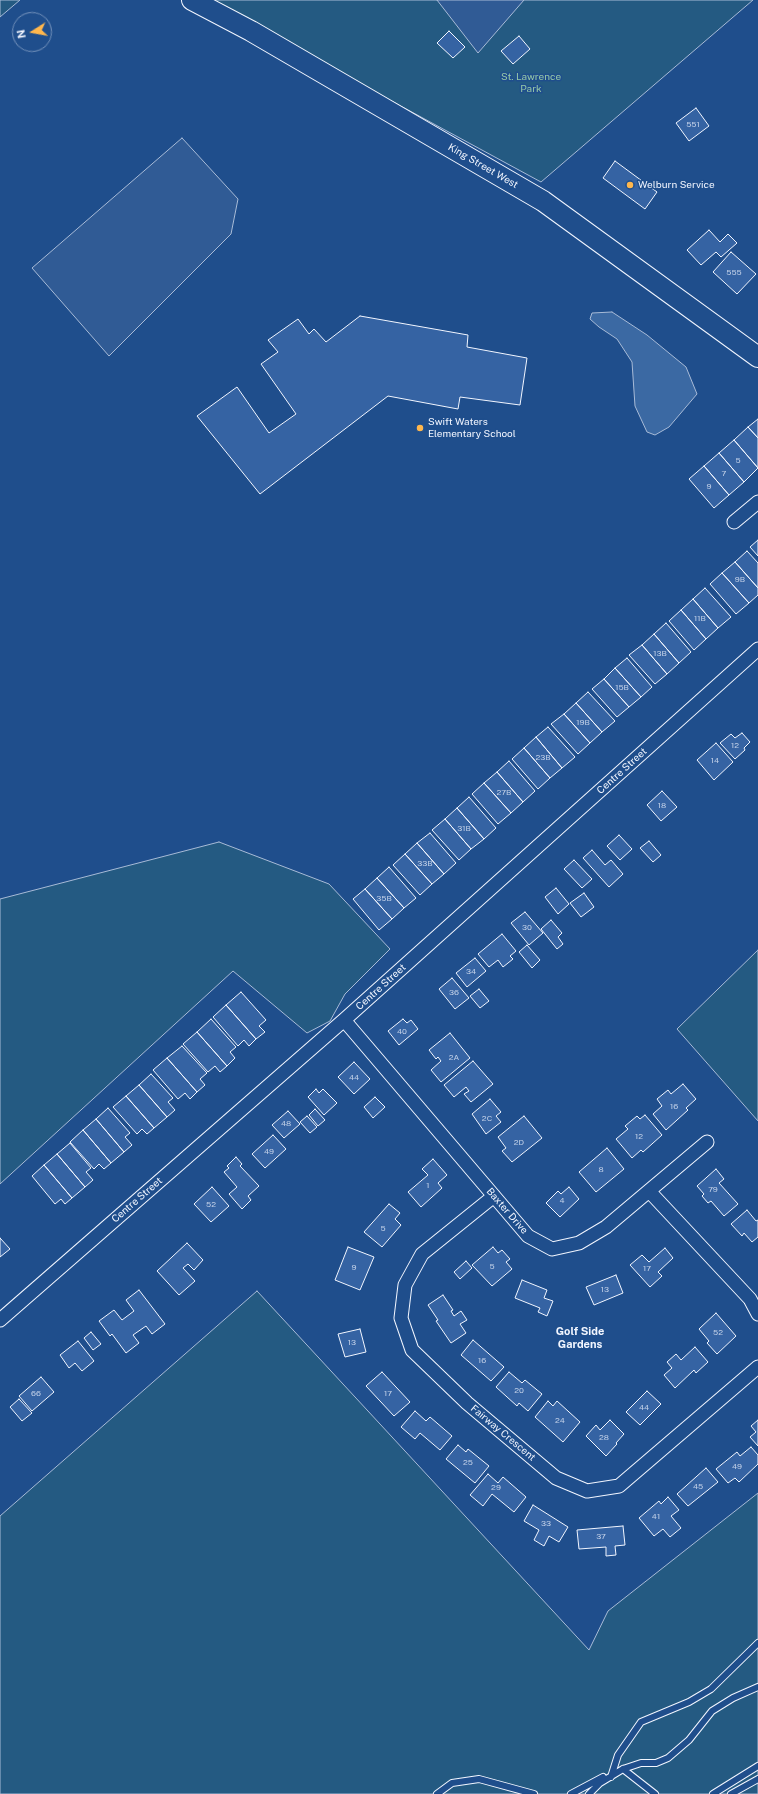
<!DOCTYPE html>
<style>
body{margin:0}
#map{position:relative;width:758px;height:1794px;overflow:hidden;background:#1f4e8c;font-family:"Public Sans",sans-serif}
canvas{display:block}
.north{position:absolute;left:12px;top:12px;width:40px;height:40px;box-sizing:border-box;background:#1f4e8c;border:1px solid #7391ba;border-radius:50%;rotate:259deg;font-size:11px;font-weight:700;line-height:16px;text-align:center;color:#f2f6ff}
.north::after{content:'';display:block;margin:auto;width:14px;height:18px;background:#ffb74d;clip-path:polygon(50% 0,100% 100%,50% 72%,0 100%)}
</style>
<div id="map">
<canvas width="758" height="1794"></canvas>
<div class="north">N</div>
</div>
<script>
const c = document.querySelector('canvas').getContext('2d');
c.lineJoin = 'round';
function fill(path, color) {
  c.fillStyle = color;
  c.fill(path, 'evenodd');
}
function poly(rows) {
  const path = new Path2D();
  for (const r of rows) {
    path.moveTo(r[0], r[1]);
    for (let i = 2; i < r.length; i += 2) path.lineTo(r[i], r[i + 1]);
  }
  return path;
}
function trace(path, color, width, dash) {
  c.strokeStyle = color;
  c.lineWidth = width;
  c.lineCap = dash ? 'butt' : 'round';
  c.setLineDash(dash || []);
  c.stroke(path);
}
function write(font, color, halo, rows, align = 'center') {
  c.font = font + ' "Public Sans",sans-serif';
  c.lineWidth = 3;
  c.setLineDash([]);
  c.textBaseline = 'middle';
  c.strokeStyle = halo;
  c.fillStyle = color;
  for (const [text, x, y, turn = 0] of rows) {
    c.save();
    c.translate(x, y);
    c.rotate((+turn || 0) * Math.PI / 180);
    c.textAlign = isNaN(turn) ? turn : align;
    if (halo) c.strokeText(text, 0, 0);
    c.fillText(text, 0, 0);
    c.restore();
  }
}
const green = poly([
 [0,0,20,0,0,17,0,0],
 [205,0,753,0,541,182,205,0],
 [219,842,329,884,390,949,345,994,330,1021,307,1033,233,971,0,1184,0,899,219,842],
 [758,950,758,1121,677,1029,758,950],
 [257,1291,589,1650,608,1611,758,1493,758,1794,0,1794,0,1516,257,1291]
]);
fill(green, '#245a82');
trace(green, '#a8bbd7', 1);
const parking = poly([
 [437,0,524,0,478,53,437,0],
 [182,138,238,199,231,234,109,356,32,268,182,138]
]);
fill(parking, '#305b95');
trace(parking, '#a8bbd7', 1);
const water = poly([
 [612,312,647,335,686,367,697,394,669,427,655,435,647,432,635,406,632,362,617,339,599,327,590,319,592,313,612,312]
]);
fill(water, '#3b69a3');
trace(water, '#a8bbd7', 1);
const building = poly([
 [449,31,465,47,453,58,437,43,449,31],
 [519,36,530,49,513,64,501,51,519,36],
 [696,108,709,126,689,141,676,123,696,108],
 [615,161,657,192,645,209,603,178,615,161],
 [709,230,720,242,728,234,737,243,721,257,716,252,701,265,687,250,709,230],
 [731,252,756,274,737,294,713,272,731,252],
 [360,316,468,335,467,347,527,358,520,405,460,397,458,409,388,396,260,494,197,416,237,387,269,433,296,414,261,364,278,352,268,340,298,319,309,334,314,329,326,342,360,316],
 [758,419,758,438,748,427,758,419],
 [748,427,758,438,758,468,734,440,748,427],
 [734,440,758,468,744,482,719,453,734,440],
 [719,453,744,482,729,495,704,466,719,453],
 [704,466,729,495,714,508,689,479,704,466],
 [758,540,758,556,750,547,758,540],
 [747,551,758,563,758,588,735,562,747,551],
 [735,562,758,588,758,595,749,603,722,573,735,562],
 [722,573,749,603,736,614,710,584,722,573],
 [705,588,731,617,718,628,693,599,705,588],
 [693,599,718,628,706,639,681,610,693,599],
 [681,610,706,639,694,650,669,621,681,610],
 [666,623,691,652,679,663,654,634,666,623],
 [654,634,679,663,667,674,642,645,654,634],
 [642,645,667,674,655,684,629,655,642,645],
 [627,658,652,687,641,697,615,668,627,658],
 [615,668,641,697,629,707,604,679,615,668],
 [604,679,629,707,617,717,592,689,604,679],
 [588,692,615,721,602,732,576,703,588,692],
 [576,703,602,732,590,743,564,714,576,703],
 [564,714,590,743,578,754,551,724,564,714],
 [548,727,575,757,562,768,536,737,548,727],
 [742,733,750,742,744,748,745,750,735,759,720,743,731,734,735,738,742,733],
 [536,737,562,768,550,778,524,748,536,737],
 [716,743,733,762,714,780,697,760,716,743],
 [524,748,550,778,538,789,512,759,524,748],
 [509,761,535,791,523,802,497,772,509,761],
 [497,772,523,802,511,813,484,783,497,772],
 [484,783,511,813,498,824,472,794,484,783],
 [662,791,677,807,661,821,647,805,662,791],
 [469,797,496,828,484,839,457,808,469,797],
 [457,808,484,839,471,849,445,819,457,808],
 [445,819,471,849,459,860,432,830,445,819],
 [430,833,456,863,444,874,417,843,430,833],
 [619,835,632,849,620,860,607,846,619,835],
 [649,841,661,855,653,862,640,848,649,841],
 [417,843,444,874,432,884,405,854,417,843],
 [592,850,605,865,611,860,623,874,609,887,583,858,592,850],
 [405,854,432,884,420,895,393,865,405,854],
 [574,860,592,879,582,888,564,869,574,860],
 [389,867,416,898,404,908,377,878,389,867],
 [377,878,404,908,392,919,365,889,377,878],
 [556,888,569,904,558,914,545,897,556,888],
 [365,889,392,919,379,930,353,899,365,889],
 [584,893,594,907,581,917,570,903,584,893],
 [525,912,543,933,529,945,511,923,525,912],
 [551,920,562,933,558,937,563,944,557,949,541,929,551,920],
 [502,934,516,951,510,956,513,959,503,967,498,960,489,967,478,954,502,934],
 [527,945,540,960,532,968,519,952,527,945],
 [475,958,486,971,467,987,456,973,475,958],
 [452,978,469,998,455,1009,439,989,452,978],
 [479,989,489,1001,480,1008,470,996,479,989],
 [241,992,266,1020,259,1026,265,1032,256,1039,226,1005,241,992],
 [226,1005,256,1039,249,1046,244,1040,238,1046,213,1017,226,1005],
 [211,1019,236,1047,230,1052,235,1058,227,1066,197,1032,211,1019],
 [403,1019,407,1023,411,1020,418,1029,399,1045,388,1031,403,1019],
 [197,1032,227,1066,220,1072,215,1066,208,1072,183,1044,197,1032],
 [450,1033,470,1058,441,1082,431,1070,441,1061,438,1057,436,1059,429,1050,450,1033],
 [182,1046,207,1073,200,1079,205,1085,197,1092,167,1058,182,1046],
 [167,1058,197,1092,190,1099,185,1093,178,1099,153,1070,167,1058],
 [473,1061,493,1084,471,1102,464,1094,469,1091,466,1087,454,1097,444,1085,473,1061],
 [354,1062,370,1079,354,1094,338,1077,354,1062],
 [151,1074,173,1098,168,1102,175,1110,167,1117,139,1085,151,1074],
 [683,1084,696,1099,686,1108,688,1110,666,1130,653,1114,662,1106,657,1099,668,1090,671,1094,683,1084],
 [139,1085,167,1117,154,1128,126,1096,139,1085],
 [316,1089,319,1093,323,1089,337,1103,324,1115,308,1097,316,1089],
 [126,1096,154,1128,147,1134,142,1129,137,1134,113,1107,126,1096],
 [375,1097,385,1107,373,1118,364,1107,375,1097],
 [490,1099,501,1112,496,1116,501,1122,486,1134,472,1114,490,1099],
 [108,1108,130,1133,125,1137,132,1145,124,1152,96,1119,108,1108],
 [315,1109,325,1120,318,1126,309,1115,315,1109],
 [288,1111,300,1124,284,1138,272,1125,288,1111],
 [645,1115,662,1135,643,1152,641,1150,632,1158,616,1139,628,1129,625,1126,637,1116,640,1119,645,1115],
 [307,1116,317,1127,310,1133,300,1122,307,1116],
 [524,1116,542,1138,512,1162,502,1151,506,1148,498,1137,524,1116],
 [96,1119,124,1152,111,1163,83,1130,96,1119],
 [83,1130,111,1163,104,1169,99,1164,94,1169,70,1142,83,1130],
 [273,1135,286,1149,265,1168,252,1154,273,1135],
 [70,1143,91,1168,86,1172,93,1180,85,1187,57,1154,70,1143],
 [607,1148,624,1169,596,1192,579,1172,607,1148],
 [57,1154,85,1187,72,1198,44,1165,57,1154],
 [236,1157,242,1164,240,1166,259,1186,248,1196,251,1200,242,1209,229,1194,237,1187,224,1172,229,1168,227,1166,236,1157],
 [433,1159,447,1175,438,1183,442,1188,421,1207,408,1192,428,1175,422,1169,433,1159],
 [44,1165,72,1198,65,1204,61,1199,55,1204,32,1176,44,1165],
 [716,1169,724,1179,719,1183,738,1204,724,1216,711,1201,708,1203,702,1196,704,1194,697,1186,716,1169],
 [212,1187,229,1206,211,1222,194,1204,212,1187],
 [569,1187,579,1199,560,1217,546,1203,558,1191,561,1194,569,1187],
 [389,1204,400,1213,395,1219,401,1225,382,1247,364,1232,389,1204],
 [747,1210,756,1221,758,1220,758,1237,752,1242,744,1233,742,1236,731,1224,747,1210],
 [0,1238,10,1249,0,1257,0,1238],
 [187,1243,203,1260,194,1270,188,1264,183,1268,195,1281,179,1295,157,1271,187,1243],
 [348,1247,374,1257,360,1290,335,1280,348,1247],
 [493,1247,498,1253,502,1250,510,1259,506,1262,512,1269,492,1286,472,1265,493,1247],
 [665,1248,673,1258,658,1272,662,1276,650,1287,630,1265,642,1255,649,1262,665,1248],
 [466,1261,472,1268,460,1279,454,1272,466,1261],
 [616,1275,623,1293,594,1305,586,1287,616,1275],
 [522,1280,547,1290,544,1298,553,1301,547,1316,538,1312,540,1308,515,1298,522,1280],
 [139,1290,165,1324,152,1334,146,1326,133,1335,139,1343,126,1353,112,1334,110,1336,99,1321,114,1310,122,1320,134,1311,126,1300,139,1290],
 [443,1295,453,1310,451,1311,454,1316,461,1311,467,1320,460,1324,466,1333,451,1343,436,1321,438,1320,428,1305,443,1295],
 [716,1313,736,1336,717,1354,707,1343,709,1341,699,1329,716,1313],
 [360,1329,366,1352,345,1357,338,1334,360,1329],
 [91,1332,101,1344,93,1350,84,1338,91,1332],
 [473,1340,504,1367,491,1381,461,1355,473,1340],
 [78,1341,94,1361,82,1371,75,1363,69,1368,60,1355,78,1341],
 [695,1347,708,1362,696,1373,694,1370,675,1388,664,1375,672,1368,667,1362,676,1354,681,1360,695,1347],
 [382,1372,410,1402,394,1416,366,1386,382,1372],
 [509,1372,522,1383,525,1380,542,1394,528,1411,519,1403,517,1406,496,1387,509,1372],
 [41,1377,54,1392,32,1411,19,1396,41,1377],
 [647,1391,661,1404,640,1425,626,1412,647,1391],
 [19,1399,32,1413,22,1421,10,1407,19,1399],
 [548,1401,553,1406,557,1401,580,1422,563,1442,535,1417,548,1401],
 [415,1411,426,1421,430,1417,452,1436,440,1450,420,1433,415,1439,401,1427,415,1411],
 [610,1420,624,1434,616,1443,617,1444,606,1456,586,1436,596,1425,600,1430,610,1420],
 [758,1420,758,1446,750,1437,756,1432,751,1426,758,1420],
 [458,1445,466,1452,468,1449,489,1466,475,1483,446,1459,458,1445],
 [751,1447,758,1455,758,1464,739,1482,735,1478,728,1483,716,1469,737,1452,740,1456,751,1447],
 [706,1468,718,1482,688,1506,677,1494,706,1468],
 [488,1474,498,1483,503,1477,526,1497,514,1512,492,1494,483,1506,470,1495,488,1474],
 [668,1497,679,1510,671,1516,681,1528,670,1537,663,1529,654,1536,639,1518,659,1501,661,1504,668,1497],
 [533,1505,568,1527,559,1542,549,1536,544,1546,534,1540,539,1530,524,1521,533,1505],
 [623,1526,625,1545,615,1546,616,1555,606,1556,606,1547,579,1549,577,1530,623,1526]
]);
fill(building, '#3563a3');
trace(building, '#f2f6ff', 1);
const service = poly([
 [623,1769,655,1794],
 [611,1777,618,1755,641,1722,689,1702,711,1689,758,1643],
 [437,1794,452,1783,479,1779,534,1794],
 [571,1794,603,1777],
 [589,1794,600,1783,623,1769,641,1763,656,1763,668,1758,689,1740,712,1711,733,1698,758,1687],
 [713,1794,758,1766],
 [731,1794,758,1779]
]);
const minor = poly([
 [734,522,758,502],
 [344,1020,528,1236,552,1249,579,1243,606,1227,707,1142],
 [649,1191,750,1299,758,1314],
 [494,1196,422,1254,405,1285,401,1318,412,1350,467,1403,556,1478,587,1491,619,1486,758,1367],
 [0,1320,344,1020,758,649]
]);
const primary = poly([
 [192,0,251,31,543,201,758,357]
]);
trace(service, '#f2f6ff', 8);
trace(minor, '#f2f6ff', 15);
trace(primary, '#f2f6ff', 22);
trace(service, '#1f4e8c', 6);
trace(minor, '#1f4e8c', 13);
trace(primary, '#1f4e8c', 20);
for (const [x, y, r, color] of [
 [630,185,4,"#ffb74d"],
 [420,428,4,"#ffb74d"]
]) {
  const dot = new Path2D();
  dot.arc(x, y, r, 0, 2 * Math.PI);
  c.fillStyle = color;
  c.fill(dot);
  trace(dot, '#1f4e8c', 1.5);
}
write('8px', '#c3d1e8', null, [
 ["551",693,125],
 ["555",734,273],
 ["5",738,461],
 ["7",724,474],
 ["9",709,487],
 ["9B",740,580],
 ["11B",700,619],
 ["13B",660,654],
 ["15B",622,688],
 ["19B",583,723],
 ["12",735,746],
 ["23B",543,758],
 ["14",715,761],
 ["27B",504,793],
 ["18",662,806],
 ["31B",464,829],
 ["33B",425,864],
 ["35B",384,899],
 ["30",527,928],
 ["34",471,972],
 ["36",454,993],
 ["40",402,1032],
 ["2A",454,1058],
 ["44",354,1078],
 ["16",674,1107],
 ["2C",487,1119],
 ["48",286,1124],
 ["12",639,1137],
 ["2D",519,1143],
 ["49",269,1152],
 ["8",601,1170],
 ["1",428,1186],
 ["79",713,1190],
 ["4",562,1201],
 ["52",211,1205],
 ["5",383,1229],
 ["5",492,1267],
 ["9",354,1268],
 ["17",647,1269],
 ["13",605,1290],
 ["52",718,1333],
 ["13",352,1343],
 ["16",482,1361],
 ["20",519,1391],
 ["66",36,1394],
 ["17",388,1394],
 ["44",644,1408],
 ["24",560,1421],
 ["28",604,1438],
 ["25",468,1463],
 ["49",737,1467],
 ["45",698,1487],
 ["29",496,1488],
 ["41",656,1517],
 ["33",546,1524],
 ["37",601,1537]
]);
write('10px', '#97c8a6', '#1f4e8c', [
 ["St. Lawrence",531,77],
 ["Park",531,89]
]);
write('10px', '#f2f6ff', '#1f4e8c', [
 ["King Street West",483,166,30],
 ["Centre Street",622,771,-42],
 ["Centre Street",381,987,-42],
 ["Centre Street",137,1200,-41],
 ["Baxter Drive",507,1211,49],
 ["Fairway Crescent",503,1433,40]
]);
write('10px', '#f2f6ff', '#1f4e8c', [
 ["Welburn Service",638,185],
 ["Swift Waters",428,422],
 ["Elementary School",428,434]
], 'left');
write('bold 11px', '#f2f6ff', '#1f4e8c', [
 ["Golf Side",580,1332],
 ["Gardens",580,1345]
]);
</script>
